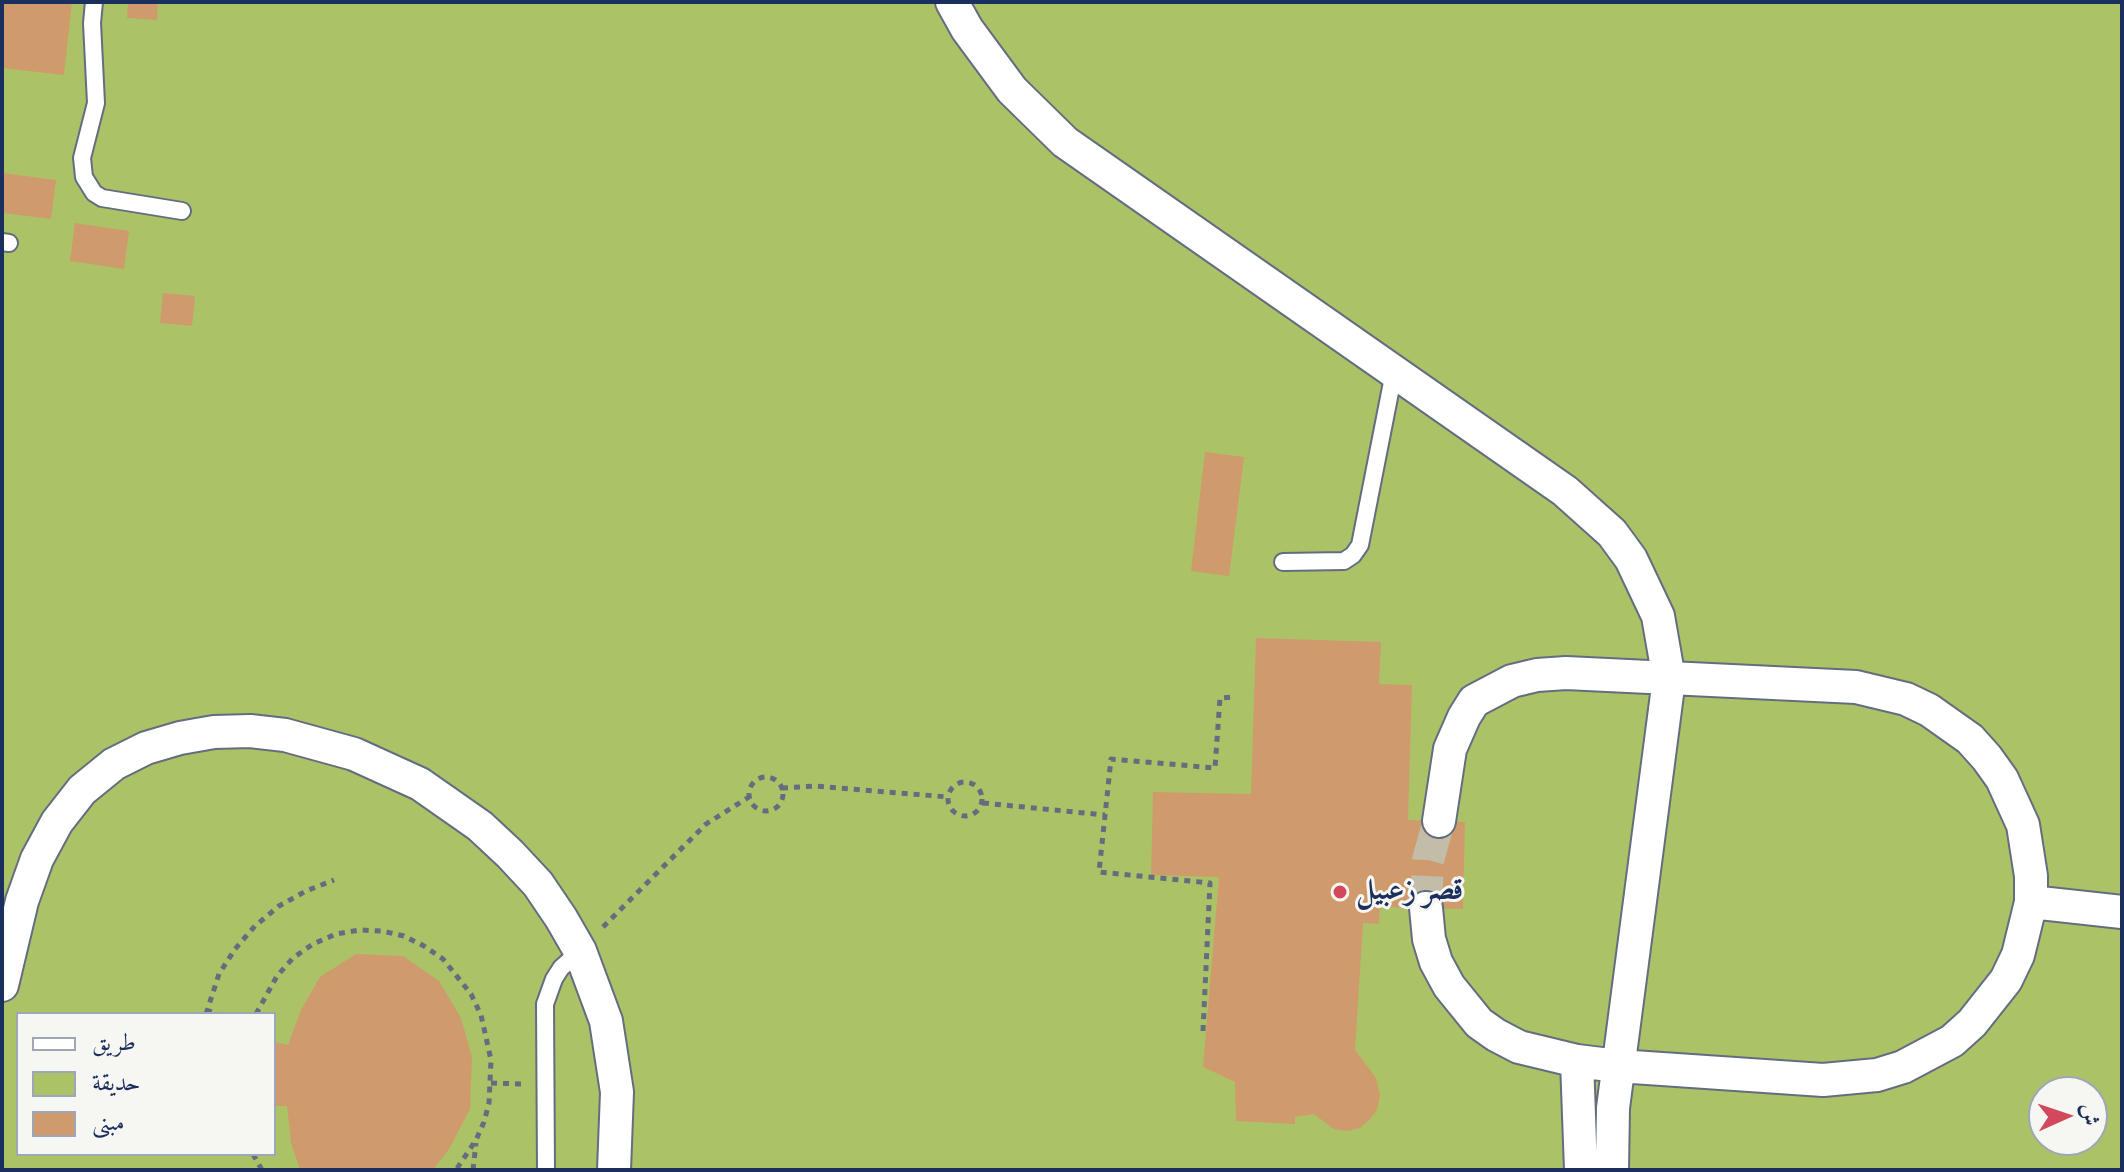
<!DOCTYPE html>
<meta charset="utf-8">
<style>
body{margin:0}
#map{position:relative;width:2124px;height:1172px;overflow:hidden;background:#ecdfbc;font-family:"IM FELL French Canon",Amiri,serif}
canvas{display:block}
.frame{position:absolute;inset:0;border:4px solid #1b2f5e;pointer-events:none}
.legend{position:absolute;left:16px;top:1012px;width:260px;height:144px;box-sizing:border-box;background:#f6f6f2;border:2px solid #9ea6b7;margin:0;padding:10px 14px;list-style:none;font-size:24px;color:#1b2f5e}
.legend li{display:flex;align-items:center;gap:16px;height:40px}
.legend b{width:40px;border:2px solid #9ea6b7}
.north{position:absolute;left:2028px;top:1076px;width:80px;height:80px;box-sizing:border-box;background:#f6f6f2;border:2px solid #9ea6b7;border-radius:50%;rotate:87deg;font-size:22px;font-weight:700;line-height:32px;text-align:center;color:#1b2f5e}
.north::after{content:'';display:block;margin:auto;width:28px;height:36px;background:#d1495b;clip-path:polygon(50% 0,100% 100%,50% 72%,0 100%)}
</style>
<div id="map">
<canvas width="2124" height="1172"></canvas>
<div class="frame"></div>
<ul class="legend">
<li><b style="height:10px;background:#fff"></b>طريق</li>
<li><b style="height:22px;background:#acc267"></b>حديقة</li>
<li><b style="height:22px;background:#d09b6c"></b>مبنى</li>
</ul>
<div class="north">ش</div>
</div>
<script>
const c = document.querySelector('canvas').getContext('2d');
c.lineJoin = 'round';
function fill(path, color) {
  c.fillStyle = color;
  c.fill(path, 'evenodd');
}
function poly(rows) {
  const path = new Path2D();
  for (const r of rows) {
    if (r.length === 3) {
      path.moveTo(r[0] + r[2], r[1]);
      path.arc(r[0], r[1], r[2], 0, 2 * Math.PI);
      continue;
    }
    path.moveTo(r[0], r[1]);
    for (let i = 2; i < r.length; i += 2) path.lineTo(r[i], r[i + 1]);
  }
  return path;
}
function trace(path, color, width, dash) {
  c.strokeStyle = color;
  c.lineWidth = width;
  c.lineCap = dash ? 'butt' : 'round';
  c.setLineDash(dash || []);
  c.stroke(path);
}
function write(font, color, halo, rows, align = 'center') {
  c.font = font + ' "IM FELL French Canon",Amiri,serif';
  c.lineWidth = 6;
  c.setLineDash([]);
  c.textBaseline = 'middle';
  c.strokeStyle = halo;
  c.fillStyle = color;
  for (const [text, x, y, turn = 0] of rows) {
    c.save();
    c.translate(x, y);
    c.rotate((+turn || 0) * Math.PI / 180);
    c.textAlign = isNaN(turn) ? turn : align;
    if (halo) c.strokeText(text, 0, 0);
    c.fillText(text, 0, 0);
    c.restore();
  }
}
fill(poly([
 [2,2,2122,2,2122,1170,2,1170],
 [18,1014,274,1014,274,1154,18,1154],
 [2044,1092,2092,1092,2092,1140,2044,1140]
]), '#acc267');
fill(poly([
 [2,2,72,2,64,75,2,68],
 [128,2,158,2,157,20,127,18],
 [2,173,56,180,51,219,2,213],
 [75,223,129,231,124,269,70,261],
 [163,293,195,296,192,326,160,323],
 [1205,452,1244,457,1229,576,1191,571],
 [1256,638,1381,642,1379,684,1412,685,1408,820,1465,822,1463,909,1380,907,1379,924,1363,923,1355,1050,1376,1078,1380,1095,1377,1110,1370,1119,1360,1128,1347,1131,1334,1129,1314,1114,1295,1117,1295,1124,1236,1121,1235,1082,1203,1067,1219,877,1151,875,1153,792,1251,794],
 [356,954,403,956,439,981,461,1018,472,1057,470,1109,449,1149,433,1170,300,1170,291,1143,287,1106,274,1106,274,1042,288,1045,301,1010,320,977]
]), '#d09b6c');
trace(poly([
 [1426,908,1428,860,1439,821]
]), '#c2bca9', 32, [32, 16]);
const lane = poly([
 [94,2,92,23,96,103,82,158,84,177,94,193,102,198,182,211],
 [2,242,9,243],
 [1283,562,1344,561,1353,555,1360,545,1394,372],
 [546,1170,545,1004,554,979,561,968,580,951]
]);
const street = poly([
 [952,2,967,29,1012,90,1065,142,1565,491,1612,533,1631,559,1658,616,1669,679,1613,1108,1612,1170],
 [2031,902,2122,912],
 [1426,908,1429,939,1436,962,1449,986,1479,1023,1496,1035,1519,1047,1577,1061,1618,1066,1823,1080,1877,1075,1903,1067,1952,1041,1972,1023,2006,980,2018,955,2031,902,2031,876,2023,825,2002,779,1987,758,1970,739,1929,710,1906,699,1856,687,1566,673,1537,675,1512,681,1474,701,1464,717,1450,749,1439,821],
 [2,985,22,901,37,859,57,822,82,790,114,764,146,748,180,738,214,732,250,731,285,735,354,754,420,784,480,826,510,854,538,884,561,918,580,951,606,1021,617,1092,614,1170],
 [1577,1061,1581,1170]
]);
trace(lane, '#646d7f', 20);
trace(street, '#646d7f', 36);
trace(poly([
 [766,794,17],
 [965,799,17],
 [782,788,816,786,948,797],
 [983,803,1105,815],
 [603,927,706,824,749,797],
 [206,1010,218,1014],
 [206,1014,219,974,235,949,255,926,279,906,306,891,334,880],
 [256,1014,277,976,293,958,313,944,336,934,360,930,382,931,404,936,424,946,443,959,471,994,481,1015,491,1060,489,1103,484,1122,476,1140,456,1170],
 [1203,1031,1210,883,1099,872,1111,759,1215,768,1220,698,1234,697],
 [491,1083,522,1084],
 [253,1154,262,1170],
 [473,1170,476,1143]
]), '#646d7f', 5, [6, 6]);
trace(lane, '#fff', 16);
trace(street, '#fff', 32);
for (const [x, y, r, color] of [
 [1340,892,8,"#d1495b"]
]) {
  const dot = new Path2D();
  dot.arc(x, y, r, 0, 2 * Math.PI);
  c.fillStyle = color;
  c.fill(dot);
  trace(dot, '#f6f6f2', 3);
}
write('bold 30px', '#1b2f5e', '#f6f6f2', [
 ["قصر زعبيل",1356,892]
], 'left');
</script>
